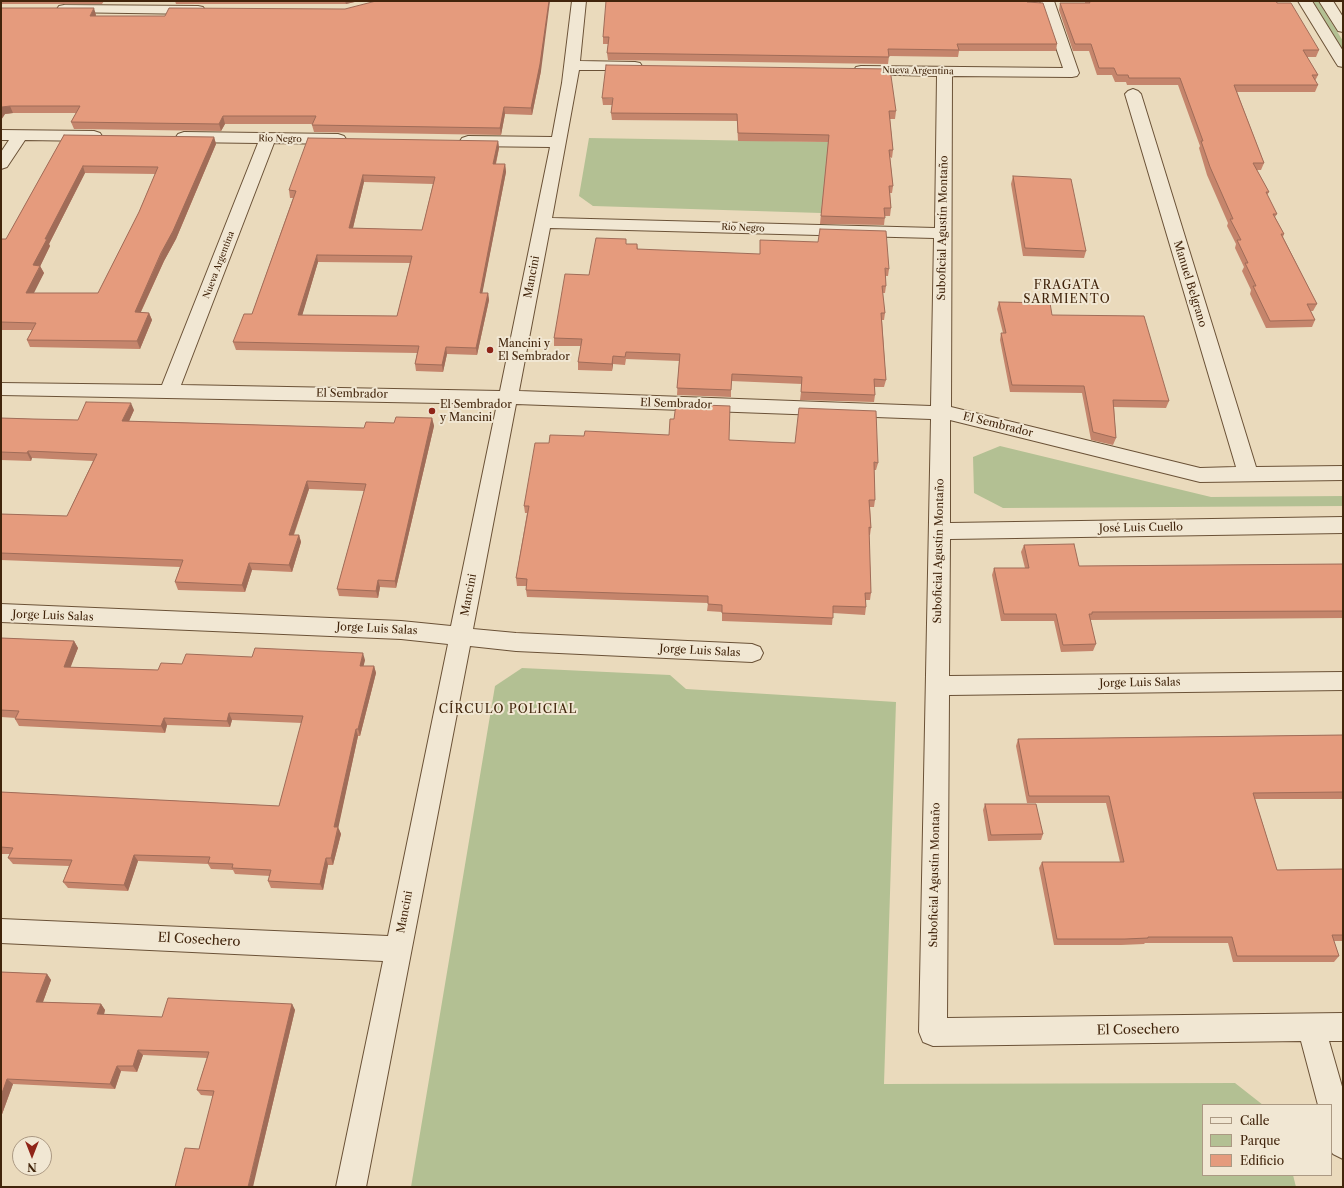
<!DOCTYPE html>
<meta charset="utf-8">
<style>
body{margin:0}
#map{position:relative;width:1344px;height:1188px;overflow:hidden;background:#eadabc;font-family:"Libre Caslon Text",serif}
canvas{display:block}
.frame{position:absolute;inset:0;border:2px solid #41240b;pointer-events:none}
.legend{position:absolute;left:1202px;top:1104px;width:130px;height:72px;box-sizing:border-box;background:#f1e7d3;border:1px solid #ab9983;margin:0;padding:5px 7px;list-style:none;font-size:12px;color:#41240b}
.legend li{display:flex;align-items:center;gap:8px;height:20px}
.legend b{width:20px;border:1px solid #ab9983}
.north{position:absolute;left:12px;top:1136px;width:40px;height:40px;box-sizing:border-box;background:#f1e7d3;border:1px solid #ab9983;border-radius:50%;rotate:180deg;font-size:11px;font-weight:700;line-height:16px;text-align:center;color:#41240b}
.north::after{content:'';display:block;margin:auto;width:14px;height:18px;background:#8f2418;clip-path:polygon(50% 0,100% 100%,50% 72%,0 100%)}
</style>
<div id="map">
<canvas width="1344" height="1188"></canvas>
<div class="frame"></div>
<ul class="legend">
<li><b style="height:5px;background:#f1e7d3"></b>Calle</li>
<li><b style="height:11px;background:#b3c093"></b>Parque</li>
<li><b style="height:11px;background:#e59b7d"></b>Edificio</li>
</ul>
<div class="north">N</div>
</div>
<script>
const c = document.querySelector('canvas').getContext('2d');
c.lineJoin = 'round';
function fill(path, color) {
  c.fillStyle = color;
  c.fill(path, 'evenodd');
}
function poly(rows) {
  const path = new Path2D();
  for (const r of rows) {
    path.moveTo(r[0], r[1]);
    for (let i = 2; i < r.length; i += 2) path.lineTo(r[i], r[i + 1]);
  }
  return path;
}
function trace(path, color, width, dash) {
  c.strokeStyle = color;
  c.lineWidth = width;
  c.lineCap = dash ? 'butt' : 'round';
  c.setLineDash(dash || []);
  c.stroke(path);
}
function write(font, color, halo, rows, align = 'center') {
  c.font = font + ' "Libre Caslon Text",serif';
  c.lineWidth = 4;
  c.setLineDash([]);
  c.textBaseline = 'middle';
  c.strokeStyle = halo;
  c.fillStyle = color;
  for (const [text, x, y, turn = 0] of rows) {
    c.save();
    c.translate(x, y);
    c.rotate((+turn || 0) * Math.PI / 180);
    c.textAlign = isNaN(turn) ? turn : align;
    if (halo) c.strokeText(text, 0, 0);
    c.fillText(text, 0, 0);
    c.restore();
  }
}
fill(poly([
 [1313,1,1318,1,1343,41,1343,50],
 [589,138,828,142,821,213,593,206,579,196],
 [1000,446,1211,497,1343,496,1343,506,1003,508,974,493,973,457],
 [522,668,670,675,686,689,896,702,884,1084,1235,1083,1263,1105,1203,1105,1203,1175,1293,1175,1296,1187,411,1187,495,686]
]), '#b3c093');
const minor = poly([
 [572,1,586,1,580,61,635,62,640,63,642,66,640,69,635,70,579,70,552,218,935,228,937,76,861,74,856,73,854,70,856,67,861,66,1063,68,1040,1,1054,1,1079,73,1077,76,1072,77,952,76,951,407,1200,468,1236,467,1125,94,1128,91,1133,89,1138,91,1141,94,1256,467,1343,466,1343,480,1200,482,950,420,950,523,1343,517,1343,533,950,539,949,676,1343,672,1343,690,949,695,947,1018,1343,1013,1343,1041,1329,1041,1343,1090,1343,1159,1333,1154,1331,1151,1331,1105,1318,1105,1301,1041,933,1046,923,1042,919,1032,931,419,516,404,473,629,516,633,752,644,760,647,763,653,760,659,752,662,516,651,470,646,366,1187,336,1187,383,961,1,943,1,919,388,936,448,644,401,639,1,622,1,604,401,621,451,626,497,404,1,395,1,383,162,385,258,143,184,142,178,140,176,137,178,134,184,132,338,134,344,136,346,139,344,142,338,144,274,143,181,385,500,391,550,147,468,146,462,144,460,141,462,138,468,136,552,137,562,83,572,1],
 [550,228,934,238,931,406,519,391,550,228],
 [1298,1,1312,1,1343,51,1343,67,1338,66,1336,63,1298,1],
 [1319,1,1333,1,1343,17,1343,32,1338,31,1319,1],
 [64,5,198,6,203,7,205,10,203,13,198,14,59,12,57,9,59,6,64,5],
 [1,130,94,131,100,133,102,136,100,139,94,141,25,140,7,167,1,169,1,152,9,140,1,140,1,130]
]);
trace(minor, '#6b5237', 2);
fill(minor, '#f1e7d3');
fill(poly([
 [1,1,104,1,102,4,1,4],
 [175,1,359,1,346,4,176,4],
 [1085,1,1276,1,1319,50,1316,57,1307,57,1318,75,1315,81,1318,85,1315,92,1237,92,1264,163,1261,170,1257,170,1269,192,1267,195,1277,214,1275,217,1284,234,1283,237,1317,304,1313,311,1311,311,1315,320,1312,327,1266,328,1250,294,1251,290,1242,271,1244,267,1235,248,1236,244,1227,226,1228,223,1207,175,1199,148,1200,146,1178,85,1127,85,1126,82,1115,82,1112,75,1097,75,1089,51,1073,51,1059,10,1060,3,1085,3],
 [1027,2,1057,44,1056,51,959,51,958,57,889,56,888,64,608,60,607,53,608,44,603,44,603,37],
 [1,8,96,15,96,16,541,71,532,115,505,114,501,135,314,132,312,125,313,124,225,124,221,131,74,129,71,122,76,113,13,113,5,114,1,120],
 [602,98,896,111,895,119,890,119,893,150,892,158,890,157,893,186,892,193,890,193,891,208,890,216,885,216,884,225,820,224,828,142,738,141,737,121,612,120,611,113,612,105,603,105],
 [64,135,214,137,216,144,176,239,164,261,141,312,149,313,152,320,140,349,30,347,27,340,32,330,1,330,1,239,6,239],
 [85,173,155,174,139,212,98,293,33,293,44,273,40,266,50,246,49,244],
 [498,141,499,148,496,164,505,164,506,172,482,293,488,293,489,300,477,355,447,354,443,372,416,371,415,364,417,353,236,350,233,342,252,314,293,198,290,198,289,190],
 [364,182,433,184,422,230,353,228],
 [318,262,410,263,397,316,302,315],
 [1013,176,1086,251,1084,258,1023,256,1011,184],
 [626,244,637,244,638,249,889,269,888,276,885,276,886,286,885,293,882,293,885,313,884,320,882,320,886,380,884,387,875,387,875,395,874,402,800,400,802,384,731,381,731,397,677,395,679,361,626,359,625,365,613,364,612,371,578,370,578,362,581,346,554,346,554,338,589,275],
 [999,302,1052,315,1169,401,1166,408,1114,407,1116,438,1113,445,1091,440,1082,393,1010,392,1000,340,1001,333,1003,333,997,309],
 [134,410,129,421,364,428,394,423,432,418,434,426,396,588,380,587,378,598,339,596,337,589,364,491,309,489,294,535,299,535,301,542,292,572,252,570,245,592,178,590,175,582,180,567,1,560,1,513,2,514,67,516,93,461,32,458,31,461,1,460,1,418,33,419,78,420],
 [584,436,729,440,878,463,876,470,874,470,875,500,874,507,870,507,871,528,870,535,869,535,871,593,870,600,865,600,866,607,865,615,833,613,832,625,722,621,722,612,707,611,708,603,527,597,526,590,527,586,517,586,516,578,527,513,525,513,524,506,549,443],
 [1024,545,1079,566,1343,564,1343,618,1090,620,1096,644,1093,651,1061,652,1054,621,1001,621,992,575,994,568,1025,568,1021,552],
 [1,638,74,641,78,648,70,667,158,670,182,664,252,657,365,660,363,666,374,666,376,673,360,736,358,736,338,827,341,834,333,865,328,865,323,890,271,888,268,881,270,876,235,874,233,870,211,869,208,864,138,861,128,891,68,888,63,882,69,866,13,864,8,858,10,854,1,854,1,792,279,806,302,723,232,720,230,727,167,725,165,733,19,726,15,719,16,718,1,717],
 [1343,735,1343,799,1255,799,1277,870,1343,869,1343,941,1334,941,1339,956,1334,962,1233,962,1228,943,1145,943,1144,944,1121,945,1054,945,1039,868,1042,862,1120,862,1106,803,1027,803,1016,746,1018,739],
 [985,804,1043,834,1041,840,988,841,983,810],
 [1,972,47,974,51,980,43,1002,101,1004,105,1010,104,1015,162,1017,292,1004,295,1010,260,1157,199,1149,213,1096,201,1095,197,1090,207,1058,143,1055,137,1072,121,1071,115,1089,13,1084,1,1117]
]), '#c5856c');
fill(poly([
 [345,1,359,1,346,4],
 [549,1,550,1,541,71,532,115,531,108],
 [94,8,96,15,92,23,90,16],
 [10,106,13,113,5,114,1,120,1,109,2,107],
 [504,107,505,114,501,135,500,128],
 [223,116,225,124,221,131,219,124],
 [214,137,216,144,176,239,164,261,137,320,135,312],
 [498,141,499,148,494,171,493,164],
 [505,164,506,172,481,300,480,293],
 [83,166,85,173,49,244,50,246,37,273,33,265,45,239],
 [363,175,364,182,351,236,349,228],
 [317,255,318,262,300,323,298,315],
 [40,266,44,273,30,301,26,293],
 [488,293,489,300,477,355,476,348],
 [149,313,152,320,140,349,137,341],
 [446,347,447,354,443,372,442,365],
 [613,356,613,364,612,371,612,364],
 [131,403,134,410,126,428,122,421],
 [432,418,434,426,396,588,395,581],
 [28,451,32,458,31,461,27,453],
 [307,481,309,489,291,542,289,535],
 [299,535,301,542,292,572,289,565],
 [249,563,252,570,245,592,242,585],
 [378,580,380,587,378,598,376,591],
 [74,641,78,648,68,674,64,667],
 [363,653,365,660,362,673,360,666],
 [374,666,376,673,360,736,358,729],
 [229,713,232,720,230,727,227,721],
 [164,718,167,725,165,733,161,726],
 [356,729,358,736,337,834,334,827],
 [338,827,341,834,333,865,331,858],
 [134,855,138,861,128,891,124,885],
 [326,858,328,865,323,890,320,884],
 [47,974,51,980,41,1007,36,1002],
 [101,1004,105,1010,102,1020,97,1014],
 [292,1004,295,1010,260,1157,253,1187,248,1187],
 [138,1050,143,1055,137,1072,133,1066],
 [117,1066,121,1071,115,1089,110,1084],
 [7,1079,13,1084,1,1117,1,1096]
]), '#a06c58');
const building = poly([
 [376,1,549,1,540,64,531,108,504,107,500,128,312,125,316,116,223,116,219,124,71,122,80,106,10,106,2,107,1,109,1,8,94,8,90,16,165,16,169,8,345,9,376,1],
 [606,1,1026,1,1027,2,1043,3,1057,44,957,44,959,50,888,49,889,57,607,53,609,37,603,37,606,1],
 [1089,1,1276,1,1277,3,1291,3,1319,50,1303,50,1318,75,1312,75,1318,85,1234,85,1264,163,1253,163,1269,192,1266,192,1277,214,1273,214,1284,234,1281,234,1317,304,1307,304,1315,320,1270,321,1253,286,1256,286,1245,263,1248,263,1237,240,1241,240,1230,219,1233,219,1210,167,1201,141,1203,141,1180,78,1129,78,1128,75,1117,75,1114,68,1099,68,1091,44,1075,44,1060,3,1090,3,1089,1],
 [606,65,890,69,896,111,889,111,893,150,889,150,893,186,889,186,891,208,884,208,885,218,821,216,829,135,738,133,737,114,611,113,613,98,602,98,606,65],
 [64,135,214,137,173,231,161,253,135,312,149,313,137,341,27,340,36,323,1,322,1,239,6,239,64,135],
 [83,166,158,167,139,212,98,293,26,293,40,266,33,265,47,239,45,239,83,166],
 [308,138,498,141,493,164,505,164,480,293,488,293,476,348,446,347,442,365,415,364,419,346,233,342,244,314,252,314,296,191,289,190,308,138],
 [363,175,435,177,422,230,349,228,363,175],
 [317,255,412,256,397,316,298,315,317,255],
 [1013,176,1071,179,1086,251,1025,248,1013,176],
 [820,229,886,231,889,269,885,268,886,286,882,286,885,313,881,313,886,380,874,379,875,395,801,392,802,377,732,374,731,390,677,388,680,354,626,352,625,357,613,356,612,364,578,362,582,339,554,338,565,274,589,275,596,238,626,239,626,244,637,244,637,249,760,254,760,240,818,242,820,229],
 [999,302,1050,303,1052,315,1144,316,1169,401,1113,400,1116,438,1093,432,1084,386,1012,385,1001,333,1006,333,999,302],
 [86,402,131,403,122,421,364,428,366,422,394,423,396,417,432,418,395,581,378,580,376,591,337,589,366,484,307,481,289,535,299,535,289,565,249,563,242,585,175,582,183,560,1,553,1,514,67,516,97,454,28,451,27,453,1,452,1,418,33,419,78,420,86,402],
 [676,404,730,406,729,440,769,442,795,443,799,408,876,411,878,463,874,462,875,500,869,500,871,528,869,527,871,593,865,593,866,607,833,606,833,618,722,613,722,605,708,604,708,596,526,590,527,579,516,578,529,506,524,506,535,443,549,443,550,435,584,436,585,431,669,435,670,419,674,419,676,404],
 [1074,544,1079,566,1343,564,1343,611,1092,612,1092,614,1089,614,1096,644,1063,645,1056,614,1004,614,994,568,1029,568,1024,545,1074,544],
 [1,638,74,641,64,667,158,670,161,663,182,664,186,654,252,657,255,648,363,653,360,666,374,666,358,729,356,729,334,827,338,827,331,858,326,858,320,884,268,881,271,870,232,868,233,864,208,863,210,857,134,855,124,885,63,882,72,860,8,858,13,848,1,847,1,792,279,806,303,716,229,713,227,721,164,718,161,726,15,719,19,711,1,710,1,638],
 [1343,735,1343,792,1253,793,1277,870,1343,869,1343,935,1332,935,1339,956,1237,956,1232,937,1148,937,1148,938,1125,939,1057,939,1042,862,1124,862,1109,796,1029,796,1018,739,1343,735],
 [985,804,1036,804,1043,834,991,835,985,804],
 [1,972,47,974,36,1002,101,1004,97,1014,162,1017,168,998,292,1004,248,1187,175,1187,185,1148,199,1149,214,1091,197,1090,209,1052,138,1050,133,1066,117,1066,110,1084,7,1079,1,1096,1,972]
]);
fill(building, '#e59b7d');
trace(building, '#a06c58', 1);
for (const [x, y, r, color] of [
 [490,350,4,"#8f2418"],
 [432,411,4,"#8f2418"]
]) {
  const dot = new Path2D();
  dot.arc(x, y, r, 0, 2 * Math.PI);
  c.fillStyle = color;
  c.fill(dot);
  trace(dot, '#f1e7d3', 1.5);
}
write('9px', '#41240b', '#f1e7d3', [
 ["Nueva Argentina",918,71,1],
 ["Río Negro",280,139,1],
 ["Río Negro",743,228,2],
 ["Nueva Argentina",219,265,-69]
]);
write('11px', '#41240b', '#f1e7d3', [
 ["Suboficial Agustín Montaño",943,228,-89],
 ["Mancini",532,277,-79],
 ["Manuel Belgrano",1190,284,73],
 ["El Sembrador",352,394,1],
 ["El Sembrador",676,404,2],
 ["El Sembrador",998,425,14],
 ["José Luis Cuello",1141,528,-1],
 ["Suboficial Agustín Montaño",939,551,-89],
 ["Mancini",469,595,-79],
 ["Jorge Luis Salas",53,616,2],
 ["Jorge Luis Salas",377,629,3],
 ["Jorge Luis Salas",700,651,3],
 ["Jorge Luis Salas",1140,683,-1],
 ["Suboficial Agustín Montaño",935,875,-89],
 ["Mancini",405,912,-79]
]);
write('11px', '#41240b', '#f1e7d3', [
 ["Mancini y",498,344],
 ["El Sembrador",498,357],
 ["El Sembrador",440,405],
 ["y Mancini",440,418]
], 'left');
c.letterSpacing = '1px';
write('12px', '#41240b', '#f1e7d3', [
 ["FRAGATA",1067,286],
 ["SARMIENTO",1067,300],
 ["CÍRCULO POLICIAL",508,710]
]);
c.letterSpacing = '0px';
write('13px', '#41240b', '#f1e7d3', [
 ["El Cosechero",199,940,3],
 ["El Cosechero",1138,1030,-1]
]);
</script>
